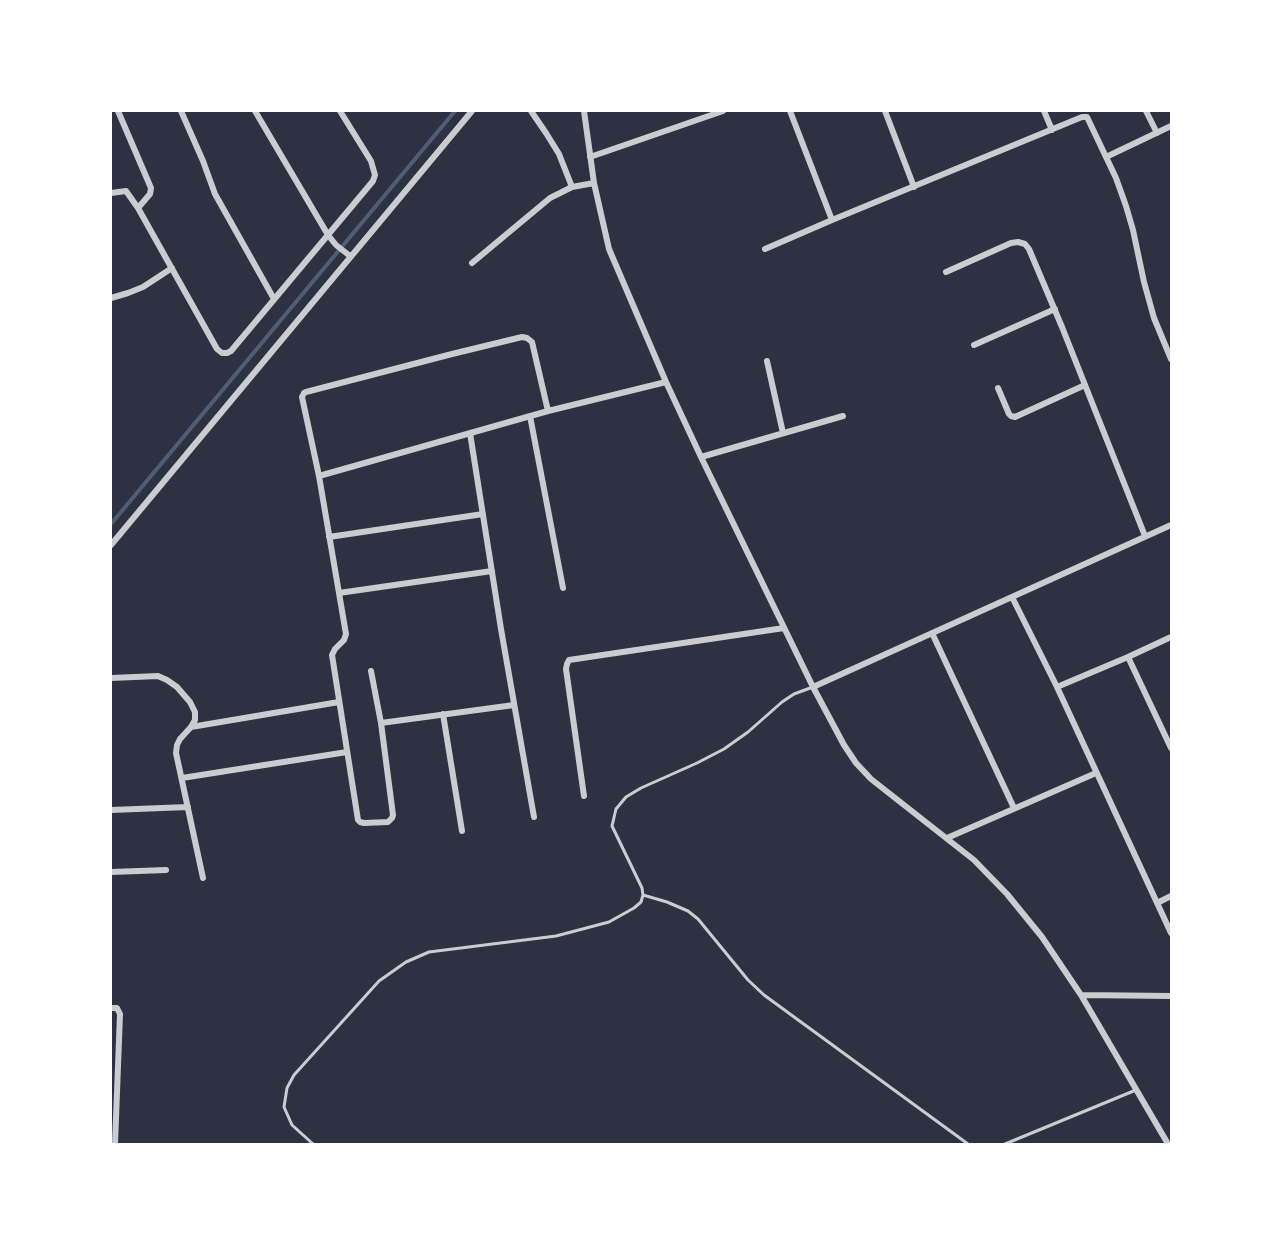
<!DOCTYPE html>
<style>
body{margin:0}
#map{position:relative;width:1282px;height:1255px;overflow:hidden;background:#2d3142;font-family:Quicksand,sans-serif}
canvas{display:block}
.frame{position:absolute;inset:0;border:112px solid #fff;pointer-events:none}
</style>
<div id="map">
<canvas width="1282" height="1255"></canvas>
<div class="frame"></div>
</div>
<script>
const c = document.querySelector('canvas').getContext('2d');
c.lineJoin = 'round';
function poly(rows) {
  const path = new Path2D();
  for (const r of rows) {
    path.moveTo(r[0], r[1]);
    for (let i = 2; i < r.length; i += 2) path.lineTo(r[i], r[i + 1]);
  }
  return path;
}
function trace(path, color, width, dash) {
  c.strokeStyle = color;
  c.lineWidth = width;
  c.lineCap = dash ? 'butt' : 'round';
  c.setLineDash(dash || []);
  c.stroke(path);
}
trace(poly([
 [111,524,455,111]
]), '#4f5d75', 4);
trace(poly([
 [643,895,667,902,688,911,698,919,748,980,764,995,968,1144],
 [313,1144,292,1125,284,1107,287,1088,294,1075,379,981,406,962,429,952,556,936,609,922,634,908,641,902,643,895,642,888,612,826,616,809,626,797,641,788,697,763,724,749,748,732,782,702,794,694,813,687],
 [1005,1144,1136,1090]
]), '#caccd0', 3);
trace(poly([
 [118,111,151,188,150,194,138,208,217,349,222,353,227,353,231,351,373,181,375,175,371,161,340,111],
 [181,111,203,161,215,194,274,299],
 [255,111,328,235,336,245,350,256],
 [531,111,546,133,559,154,572,187],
 [584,111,594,183,609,249,666,382,701,457,813,687,844,745,856,763,871,779,974,860,1007,894,1042,937,1081,995,1168,1144],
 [790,111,832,220,1082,117,1087,117,1116,178,1126,206,1133,230,1144,282,1154,318,1171,359],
 [885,111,914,187],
 [1044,111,1052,130],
 [1146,111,1157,133],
 [590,157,723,111],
 [1106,157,1171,126],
 [111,193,126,191,138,208],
 [765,249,832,220],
 [472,263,550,198,572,187,594,183],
 [946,272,1011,243,1018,242,1025,244,1029,249,1062,327,1145,536],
 [111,298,128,293,143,287,172,268],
 [974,345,1055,309],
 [767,361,783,433],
 [998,388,1009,414,1011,416,1015,417,1085,385],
 [530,416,563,588],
 [470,433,501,629,534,817],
 [701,457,843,416],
 [319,476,302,397,304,393,306,392,452,354,522,337,527,338,532,342,548,411],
 [329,537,483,514],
 [111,545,472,111],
 [339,593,492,571],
 [1012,597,1057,687,1171,933],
 [932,633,1014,808],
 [1128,657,1171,748],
 [371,671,381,723],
 [111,678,158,676,167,680,177,687,190,702,195,712,195,720,191,727,180,739,177,745,176,753,203,878],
 [813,687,1171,525],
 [1057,687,1128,657,1171,637],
 [514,705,381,723,393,815,392,818,388,822,364,823,360,822,358,820,332,655,335,649,344,640,346,634,319,476,548,411,666,382],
 [443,714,462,831],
 [191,727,339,702],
 [182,778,347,752],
 [584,796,566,669,567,664,569,660,784,628],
 [111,810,188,807],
 [947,838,1096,773],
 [111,872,166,870],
 [1157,903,1171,896],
 [1081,995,1171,996],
 [111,1008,117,1008,120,1014,115,1144]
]), '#caccd0', 6);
</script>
